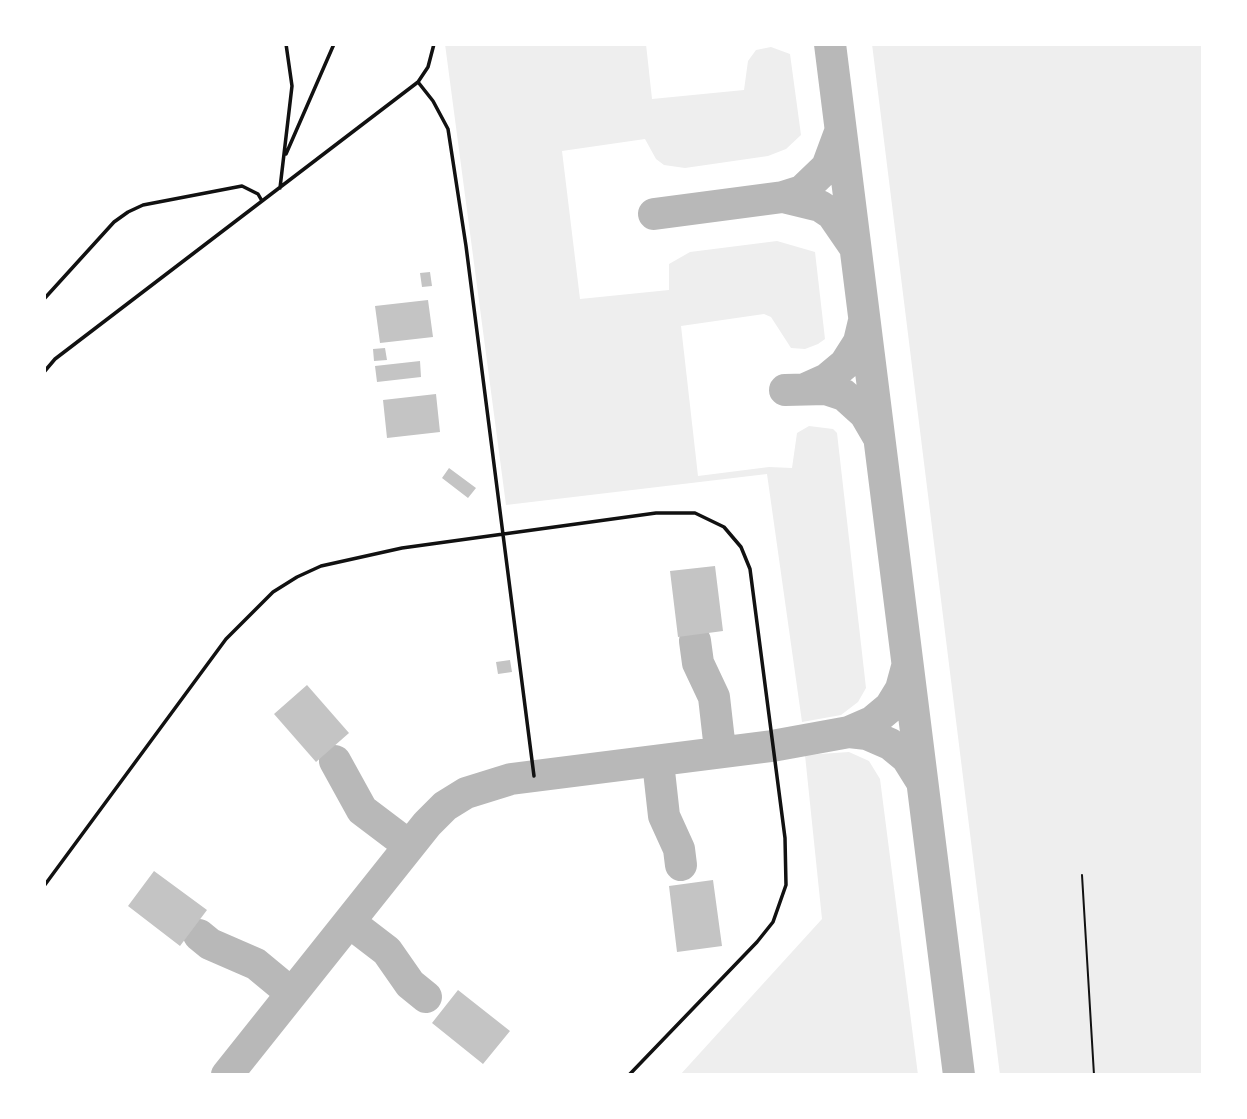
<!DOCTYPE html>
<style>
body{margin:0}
#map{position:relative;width:1247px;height:1119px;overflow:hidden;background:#fff;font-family:Montserrat,sans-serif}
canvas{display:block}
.frame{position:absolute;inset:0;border:46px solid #fff;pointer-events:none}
</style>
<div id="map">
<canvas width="1247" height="1119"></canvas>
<div class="frame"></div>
</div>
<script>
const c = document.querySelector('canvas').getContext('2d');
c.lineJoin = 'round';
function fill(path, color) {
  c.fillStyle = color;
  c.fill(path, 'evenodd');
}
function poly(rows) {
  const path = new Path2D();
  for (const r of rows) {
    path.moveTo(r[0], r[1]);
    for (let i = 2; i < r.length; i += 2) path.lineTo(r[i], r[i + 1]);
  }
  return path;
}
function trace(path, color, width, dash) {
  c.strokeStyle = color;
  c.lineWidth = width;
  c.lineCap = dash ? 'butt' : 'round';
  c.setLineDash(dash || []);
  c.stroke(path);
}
fill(poly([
 [445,44,646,44,652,99,744,90,748,61,756,50,771,47,790,54,801,135,786,149,768,156,685,168,664,165,656,159,645,139,562,151,580,299,669,290,669,264,690,252,777,241,815,252,825,339,818,344,805,349,791,348,771,317,764,314,681,326,698,476,769,467,792,468,797,433,809,426,833,429,837,433,866,688,858,702,841,715,802,722,767,474,506,505],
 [872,44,1203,44,1203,1075,1000,1075],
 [849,752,869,761,880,779,918,1075,680,1075,822,919,805,755]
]), '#eee');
trace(poly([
 [830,44,959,1075],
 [783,197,820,206,832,214,854,246],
 [654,214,783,197,802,191,827,167,840,132],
 [807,388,827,379,845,364,859,342,864,321],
 [785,390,826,389,844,395,865,414,879,438],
 [695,641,698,663,714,697,719,741],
 [849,732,867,734,890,744,907,758,922,782],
 [335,761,362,810,399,838],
 [653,765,651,762,665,760,659,771,664,816,679,849,681,865],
 [357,928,387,951,410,984,426,997],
 [199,935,210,944,256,964,285,988],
 [227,1075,427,824,445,806,466,793,511,779,772,746,849,732,872,722,890,707,901,689,907,667]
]), '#b8b8b8', 32);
fill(poly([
 [430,272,432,286,422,287,420,273],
 [428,300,433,337,380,343,375,306],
 [385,348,387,360,374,361,373,349],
 [420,361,421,377,377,382,375,366],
 [436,394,440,432,387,438,383,400],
 [449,468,476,488,468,498,442,478],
 [715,566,723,631,678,637,670,571],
 [510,660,512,672,498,674,496,662],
 [307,685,349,733,316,762,274,714],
 [154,871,207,910,180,946,128,906],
 [713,880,722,946,677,952,669,886],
 [458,990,510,1031,483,1064,432,1023]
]), '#c4c4c4');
trace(poly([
 [1082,875,1094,1075]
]), '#111', 2);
trace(poly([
 [418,82,433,101,448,129,466,246,534,776],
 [286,154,334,44],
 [280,188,292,86,286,44],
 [44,299,114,222,128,212,143,205,242,186,258,194,262,201],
 [44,372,55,359,418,82,428,67,434,44],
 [44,886,226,639,273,592,297,577,321,566,402,548,656,513,695,513,724,527,741,547,750,569,785,838,786,885,773,922,757,942,629,1075]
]), '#111', 3.5);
</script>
